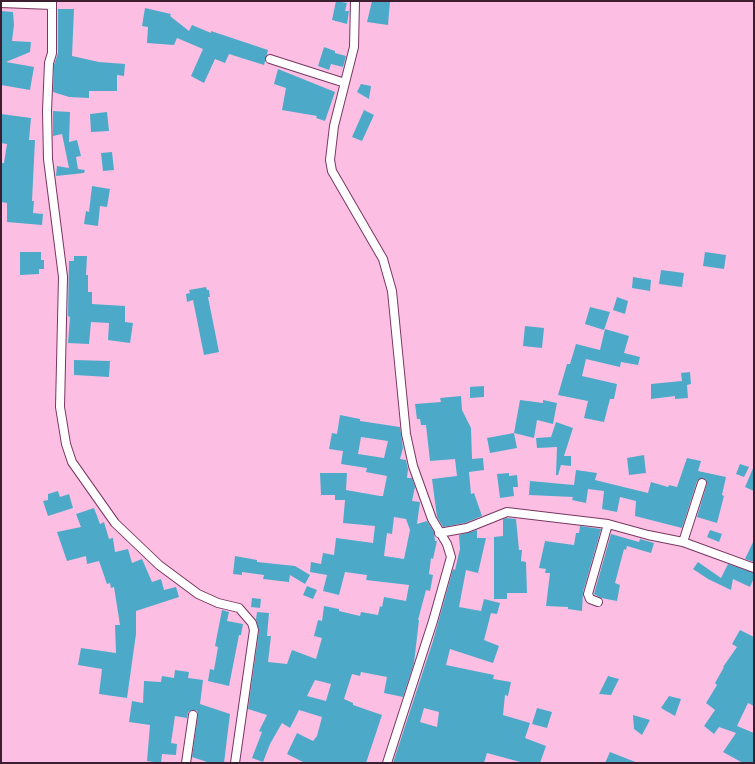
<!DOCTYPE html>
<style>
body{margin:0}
#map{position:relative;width:755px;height:764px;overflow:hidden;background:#fcbfe3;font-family:"Roboto Condensed",sans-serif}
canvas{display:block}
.frame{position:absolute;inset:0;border:2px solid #3b1e30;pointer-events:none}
</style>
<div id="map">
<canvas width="755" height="764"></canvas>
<div class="frame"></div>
</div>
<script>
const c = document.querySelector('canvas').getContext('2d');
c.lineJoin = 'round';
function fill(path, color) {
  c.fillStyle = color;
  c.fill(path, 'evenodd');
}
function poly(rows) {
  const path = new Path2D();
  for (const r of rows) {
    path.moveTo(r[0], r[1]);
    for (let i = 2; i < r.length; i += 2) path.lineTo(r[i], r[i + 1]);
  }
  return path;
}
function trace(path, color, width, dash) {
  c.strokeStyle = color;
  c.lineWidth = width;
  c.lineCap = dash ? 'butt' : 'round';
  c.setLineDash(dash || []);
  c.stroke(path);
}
fill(poly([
 [336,1,347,3,345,11,349,11,347,24,332,20],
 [372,1,390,1,388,25,367,22],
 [145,8,171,14,170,16,189,31,192,25,211,33,211,31,268,50,264,65,229,54,225,63,215,59,204,83,191,76,203,49,177,38,174,45,147,43,148,27,142,26],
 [58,9,74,9,72,56,99,62,125,64,124,76,117,75,117,91,89,91,89,98,69,97,53,92,54,65,58,53],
 [1,11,13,12,14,25,12,41,31,42,30,52,6,62,34,67,30,90,1,85],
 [324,47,335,51,335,53,346,56,343,67,331,64,329,70,318,66],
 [278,69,335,92,325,121,316,118,317,116,282,110,286,88,274,84],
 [361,84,371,86,369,99,357,92],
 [364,110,374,115,362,141,352,137],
 [53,111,70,112,69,142,77,140,81,156,76,157,78,169,85,170,84,173,56,176,57,166,69,168,62,134,53,136],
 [107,112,109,131,91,132,90,114],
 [1,114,31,118,29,140,35,140,32,201,34,201,33,213,43,214,42,225,7,222,7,203,1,202,1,163,4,163,7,144,1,143],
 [112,152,114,170,103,171,101,153],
 [92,186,110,189,107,207,100,206,98,226,84,224,86,211,89,212],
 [20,252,41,252,41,260,44,260,44,269,39,269,39,274,20,275],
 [705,252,726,255,724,269,703,266],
 [74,256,87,256,86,275,88,275,88,292,92,292,92,304,125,306,125,322,133,323,130,343,108,340,109,323,91,322,89,344,68,343,70,317,68,316,69,261,74,261],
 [661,270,684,273,682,287,659,284],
 [633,277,651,280,650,291,632,288],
 [206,287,207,290,209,290,210,297,208,297,219,352,204,355,193,300,187,302,186,294,190,293,189,290],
 [617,297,628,301,625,314,613,310],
 [590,307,610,312,604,330,585,324],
 [525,326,544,328,542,348,523,346],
 [605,329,629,336,624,353,640,357,638,365,621,362,620,367,586,359,582,376,617,384,614,399,610,399,604,422,584,418,588,401,558,395,567,364,570,364,576,344,600,350],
 [74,360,110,361,109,377,74,375],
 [690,372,691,384,687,385,688,398,675,399,675,396,651,399,651,384,682,381,681,373],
 [484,386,484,397,470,398,470,387],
 [461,396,462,410,471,428,472,459,483,458,484,470,469,472,471,494,474,493,482,516,465,523,443,527,437,517,432,479,457,476,455,459,430,461,426,425,421,425,420,419,417,419,415,404,441,402,440,398],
 [520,400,543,403,543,400,557,403,553,424,537,420,534,438,514,433],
 [340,415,360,419,360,421,400,427,403,448,400,459,406,460,408,469,407,478,412,478,415,487,412,501,420,502,417,524,427,521,434,532,435,541,437,541,433,559,431,558,429,574,433,575,430,591,426,590,418,620,419,620,414,663,403,697,384,693,387,677,361,672,360,676,352,674,344,699,353,703,353,705,382,715,366,763,305,763,287,754,297,733,313,741,317,736,322,717,299,710,290,728,282,723,270,744,263,762,252,758,262,732,259,731,267,715,248,709,259,631,256,619,257,612,269,613,267,636,271,636,268,662,287,664,292,650,316,659,322,638,314,636,318,620,322,621,324,606,339,609,339,611,360,616,361,612,378,615,380,606,382,607,384,597,406,601,409,585,366,580,367,575,345,572,339,595,323,591,327,575,310,572,311,562,321,564,323,553,334,555,336,538,373,543,375,526,343,523,345,500,335,500,335,495,321,495,320,473,347,473,346,490,380,496,383,496,387,476,366,472,367,468,341,464,343,451,329,449,332,433,337,434],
 [361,437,388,441,384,458,358,454],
 [394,517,406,519,410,530,404,559,384,556,387,533,392,534],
 [315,680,331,684,326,701,307,696],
 [556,422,573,428,564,456,571,456,571,466,561,465,558,475,556,475,557,447,537,448,536,438,551,437],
 [514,433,517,448,490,453,487,438],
 [644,455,646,473,629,475,627,458],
 [687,458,701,461,698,471,726,477,722,495,724,496,717,523,697,517,707,484,706,480,703,478,697,481,682,528,635,516,636,501,620,497,617,512,602,509,604,491,588,489,586,503,572,500,573,497,529,495,530,481,574,485,576,470,597,473,595,480,648,493,651,482,668,487,669,485,677,487],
 [740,464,749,467,744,477,736,474],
 [754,466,754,491,745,487],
 [509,473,509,476,517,475,518,487,513,487,514,496,500,498,497,474],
 [58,491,60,497,69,494,73,508,48,516,43,501,48,500,48,494],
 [94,508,100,524,104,522,109,539,113,538,115,552,128,549,132,563,142,559,152,582,161,579,164,590,176,587,179,597,136,611,136,634,127,698,99,694,102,669,78,665,81,648,116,653,115,625,120,625,114,587,111,588,110,583,107,584,99,561,87,564,86,556,67,561,57,532,81,527,76,514],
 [506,518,516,519,519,550,522,550,521,561,526,562,527,593,507,593,507,599,494,599,494,537,503,536,503,519],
 [580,526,601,529,583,592,582,611,568,609,568,607,546,606,550,573,545,573,546,569,539,568,545,541,574,545,576,533,579,533],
 [477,530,477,538,486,538,478,573,466,570,459,607,481,611,484,599,500,603,497,614,491,613,484,640,499,646,493,663,450,649,446,665,494,675,493,679,511,682,508,696,505,695,503,715,530,723,525,738,546,746,540,763,524,763,487,753,484,763,393,763,433,641,453,569,455,570,460,549,459,535],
 [424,708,439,712,437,727,420,722],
 [710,530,722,534,719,542,707,537],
 [611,534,639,542,640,539,654,543,651,553,627,546,626,550,624,549,615,583,620,585,617,601,601,598,594,594],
 [754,540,754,562,745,559],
 [235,556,257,560,257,562,295,566,310,575,305,584,290,575,289,582,263,579,264,575,242,572,242,575,233,574],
 [698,562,721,578,728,564,754,573,754,578,750,587,733,579,731,590,708,579,693,569],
 [307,586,317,590,313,599,303,595],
 [252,598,261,599,260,608,251,607],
 [222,610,229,612,227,621,243,624,241,635,239,635,229,686,208,681,210,669,214,670,218,647,215,646],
 [740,630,754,637,754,706,748,703,737,726,754,733,754,763,743,763,723,752,736,733,719,727,714,734,704,726,715,710,706,703,717,685,715,683,724,667,723,667,737,647,732,644],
 [175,670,189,672,188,678,203,680,200,704,230,714,224,763,210,763,192,757,198,715,197,711,193,710,188,712,187,718,175,716,171,743,177,744,176,755,162,754,161,763,147,761,150,725,129,722,132,701,143,703,144,681,161,682,162,676,174,678],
 [608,676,619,679,611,695,599,694],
 [669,696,681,699,675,716,661,708],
 [537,708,552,712,547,728,532,724],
 [633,715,650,720,642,735,634,729],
 [610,752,638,763,605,763]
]), '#4caac8');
const street = poly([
 [52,1,52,53,49,63,47,111,48,159,63,277,60,407,66,444,72,462,115,523,159,565,198,594,218,603,239,608,252,623,254,630,235,763],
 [355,1,354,47,334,126,330,160,332,171,383,259,392,291,406,434,413,466,432,519,447,544,451,557,433,621,387,763],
 [1,3,52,5],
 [270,59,345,83],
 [439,533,467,528,507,512,608,524,648,535,683,542,754,568],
 [683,542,702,483],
 [598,602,590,599,588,594,608,524],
 [186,763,193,715]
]);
trace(street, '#783761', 10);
trace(street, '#fff', 8);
</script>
